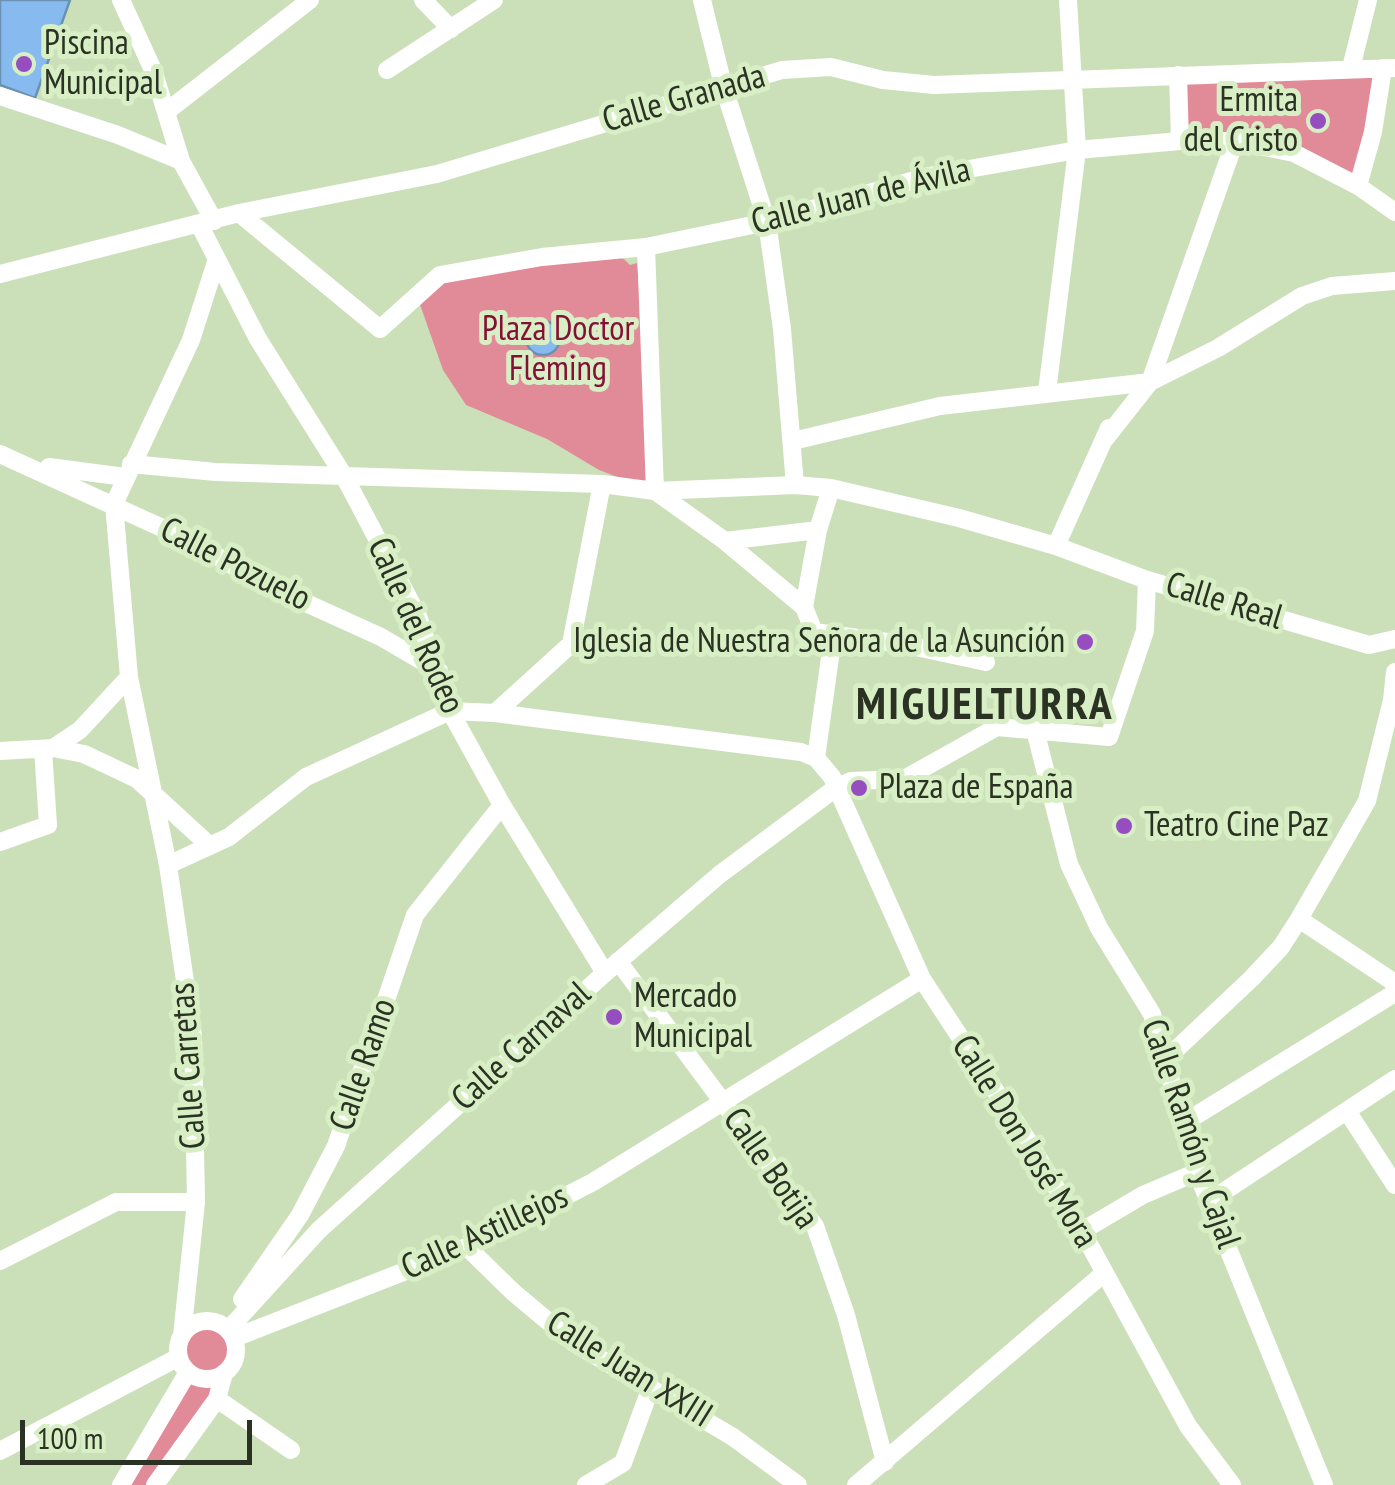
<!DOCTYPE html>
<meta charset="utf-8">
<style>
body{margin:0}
#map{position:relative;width:1395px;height:1485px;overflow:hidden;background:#cbe0b8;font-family:"PT Sans Narrow",sans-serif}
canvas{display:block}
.scale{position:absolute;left:20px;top:1420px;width:232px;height:45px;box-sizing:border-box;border:5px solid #2a3223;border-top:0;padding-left:12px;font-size:30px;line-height:35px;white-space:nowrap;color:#2a3223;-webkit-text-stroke:8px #d8eec5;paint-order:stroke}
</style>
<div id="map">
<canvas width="1395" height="1485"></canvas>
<div class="scale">100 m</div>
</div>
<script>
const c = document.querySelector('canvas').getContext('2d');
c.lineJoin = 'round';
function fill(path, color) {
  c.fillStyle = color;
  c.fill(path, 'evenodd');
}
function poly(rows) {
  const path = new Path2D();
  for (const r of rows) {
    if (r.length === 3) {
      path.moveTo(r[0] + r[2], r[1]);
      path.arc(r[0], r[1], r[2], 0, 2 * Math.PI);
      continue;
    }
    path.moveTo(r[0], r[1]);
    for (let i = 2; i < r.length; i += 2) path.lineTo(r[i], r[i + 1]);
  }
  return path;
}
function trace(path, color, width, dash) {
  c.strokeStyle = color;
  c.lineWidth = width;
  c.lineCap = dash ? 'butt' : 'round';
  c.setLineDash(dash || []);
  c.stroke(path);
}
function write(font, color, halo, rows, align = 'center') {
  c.font = font + ' "PT Sans Narrow",sans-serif';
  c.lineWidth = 10;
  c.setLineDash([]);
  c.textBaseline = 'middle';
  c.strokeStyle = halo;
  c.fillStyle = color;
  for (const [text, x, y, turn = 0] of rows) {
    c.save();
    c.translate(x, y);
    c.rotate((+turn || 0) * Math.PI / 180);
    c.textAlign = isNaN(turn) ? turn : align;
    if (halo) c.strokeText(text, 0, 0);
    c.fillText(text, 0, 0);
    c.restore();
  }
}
fill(poly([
 [1375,75,1369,131,1355,176,1288,146,1195,130,1187,123,1185,80],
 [613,255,624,259,630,265,637,263,655,491,599,470,547,439,466,405,443,370,417,296,445,279],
 [203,1321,222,1325,237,1351,217,1399,155,1485,121,1485,188,1372,177,1346]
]), '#e28b98');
const water = poly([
 [0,0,70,0,35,98,0,85,0,0],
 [543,338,17]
]);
fill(water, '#87baef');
trace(water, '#6b91b2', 2.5);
trace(poly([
 [121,0,153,70,181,161,214,221],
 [423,0,451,29],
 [702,0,723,85,767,222,782,329,795,485],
 [1351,68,1368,0],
 [387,70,494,0],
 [1178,75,1180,141],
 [0,96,118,135,181,161],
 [166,112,310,0],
 [1358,186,1373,132,1383,68],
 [239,213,380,329,440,275,542,257,646,247,767,222,929,176,1077,150,1180,141,1235,141,1294,153,1358,186,1395,212],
 [200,226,258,339,344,476,418,616,450,711,502,805,605,973],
 [646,247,655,491,725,541,804,607],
 [0,274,239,213,437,174,782,70,831,67,883,80,934,85,1395,68],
 [1047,392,1077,150,1068,0],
 [1105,439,1150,382,1235,141],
 [793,441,940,406,1150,382,1218,348,1302,296,1332,286,1395,281],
 [0,454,193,542,262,583,381,637,439,671],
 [131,464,216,472,602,484,655,491,795,485,831,488,959,518,1056,546,1147,580,1369,645,1395,639],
 [49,467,125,477],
 [831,488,818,530,804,607,814,632,902,644,986,662],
 [725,541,818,530],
 [1056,546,1109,428],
 [495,713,571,644,602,484],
 [1035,730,1069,864,1099,928,1152,1014,1197,1172,1324,1485],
 [53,748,80,730,129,677],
 [0,751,53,748,84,754,137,779,210,846],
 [816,758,833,636],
 [0,842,48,825,43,749],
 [168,865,229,837,306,777,450,711,495,713,801,752,816,758,832,777,922,979,1030,1144,1082,1231,1188,1426,1232,1485],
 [1299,919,1395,983],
 [618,961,815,1226,846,1315,885,1462],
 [1167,1058,1252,978,1281,947,1299,919,1367,801,1392,700,1395,672],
 [1347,1111,1395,1185],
 [1182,1124,1395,993],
 [1208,1202,1395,1079],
 [1082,1231,1143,1195,1197,1172],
 [467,1247,513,1292,574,1343,733,1437,798,1485],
 [0,1261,116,1202,196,1202],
 [242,1299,300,1215,336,1146,415,915,502,805],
 [207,1350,29],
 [228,1330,319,1230,605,973,719,875,837,787,851,781,904,779,997,727,1109,737,1145,631,1147,580],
 [182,1336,196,1202,193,1036,168,865,129,677,114,504,191,340,216,262],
 [234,1338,467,1247,593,1182,922,979],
 [217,1399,291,1450],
 [0,1451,177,1358],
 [121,1485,188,1372],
 [155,1485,217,1399,224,1373],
 [586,1485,623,1463,651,1387],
 [856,1485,1103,1274]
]), '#fff', 18);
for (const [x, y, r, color] of [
 [24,64,10,"#954dc0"],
 [1318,121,10,"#954dc0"],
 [1085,642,10,"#954dc0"],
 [859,788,10,"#954dc0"],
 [1124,826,10,"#954dc0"],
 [614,1017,10,"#954dc0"]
]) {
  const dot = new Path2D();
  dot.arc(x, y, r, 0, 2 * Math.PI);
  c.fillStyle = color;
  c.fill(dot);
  trace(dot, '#d8eec5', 4);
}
write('35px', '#2a3223', '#d8eec5', [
 ["Piscina",44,44],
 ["Municipal",44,84],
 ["Ermita",1298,101,"right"],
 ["del Cristo",1298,141,"right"],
 ["Iglesia de Nuestra Señora de la Asunción",1065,642,"right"],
 ["Plaza de España",879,788],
 ["Teatro Cine Paz",1144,826],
 ["Mercado",634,997],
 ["Municipal",634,1037]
], 'left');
write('35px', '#2a3223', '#d8eec5', [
 ["Calle Granada",684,99,-16],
 ["Calle Juan de Ávila",861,197,-14],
 ["Calle Pozuelo",235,565,27],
 ["Calle Real",1224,602,17],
 ["Calle del Rodeo",415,626,66],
 ["Calle Carnaval",522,1047,-42],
 ["Calle Ramo",364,1065,-71],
 ["Calle Carretas",189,1066,-94],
 ["Calle Ramón y Cajal",1190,1134,71],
 ["Calle Don José Mora",1024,1142,58],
 ["Calle Botija",770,1169,55],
 ["Calle Astillejos",485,1233,-25],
 ["Calle Juan XXIII",629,1370,32]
]);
write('35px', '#851035', '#d8eec5', [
 ["Plaza Doctor",558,330],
 ["Fleming",558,370]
]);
c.letterSpacing = '2.5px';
write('bold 45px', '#2a3223', '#d8eec5', [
 ["MIGUELTURRA",985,706]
]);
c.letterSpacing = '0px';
</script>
